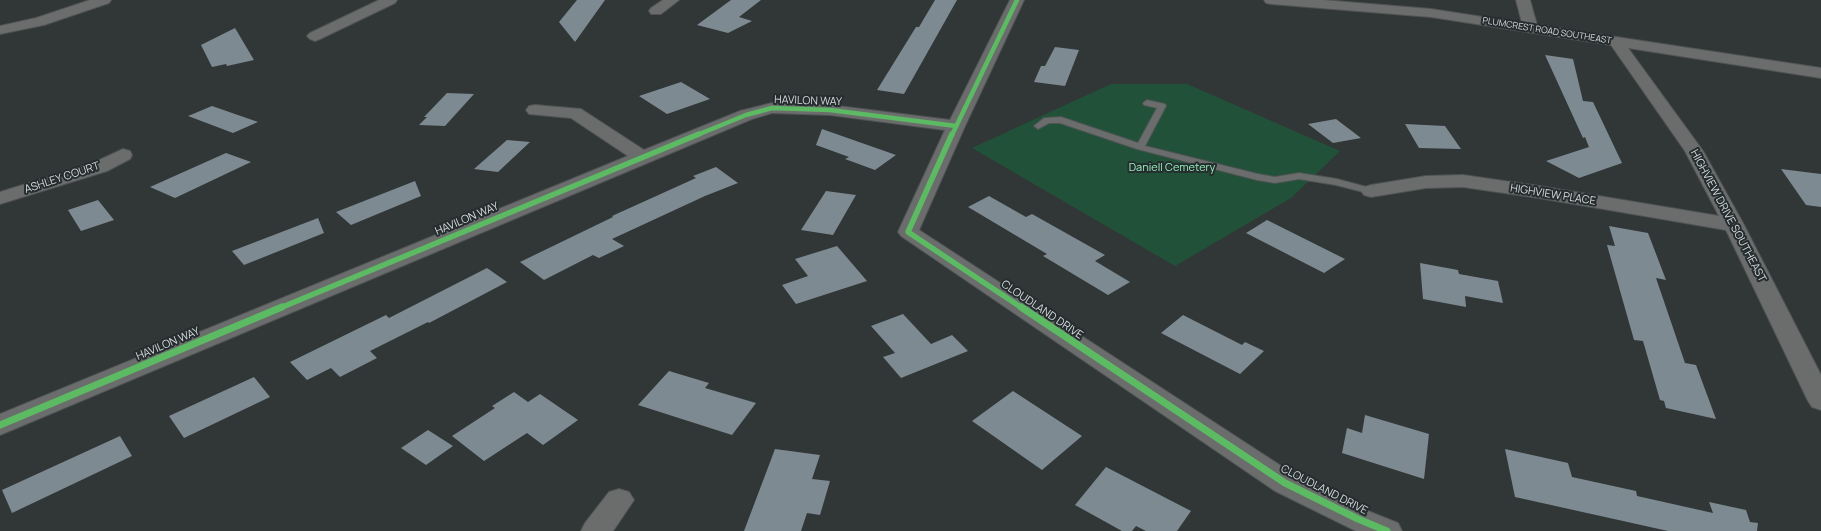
<!DOCTYPE html>
<style>
body{margin:0}
canvas{display:block;background:#313637}
</style>
<canvas width="1821" height="531"></canvas>
<script>
const c = document.querySelector('canvas').getContext('2d');
c.lineJoin = 'round';
function fill(path, color) {
  c.fillStyle = color;
  c.fill(path, 'evenodd');
}
function poly(rows) {
  const path = new Path2D();
  for (const r of rows) {
    path.moveTo(r[0], r[1]);
    for (let i = 2; i < r.length; i += 2) path.lineTo(r[i], r[i + 1]);
  }
  return path;
}
function trace(path, color, width, dash) {
  c.strokeStyle = color;
  c.lineWidth = width;
  c.lineCap = dash ? 'butt' : 'round';
  c.setLineDash(dash || []);
  c.stroke(path);
}
function write(font, color, halo, rows, align = 'center') {
  c.font = font + ' Manrope,sans-serif';
  c.lineWidth = 4;
  c.setLineDash([]);
  c.textBaseline = 'middle';
  c.strokeStyle = halo;
  c.fillStyle = color;
  for (const [text, x, y, turn = 0] of rows) {
    c.save();
    c.translate(x, y);
    c.rotate((+turn || 0) * Math.PI / 180);
    c.textAlign = isNaN(turn) ? turn : align;
    if (halo) c.strokeText(text, 0, 0);
    c.fillText(text, 0, 0);
    c.restore();
  }
}
fill(poly([
 [1111,84,1187,84,1340,151,1291,198,1175,266,972,148]
]), '#215239');
fill(poly([
 [577,0,605,0,575,42,559,22],
 [731,0,761,0,739,17,752,21,728,33,697,25],
 [935,0,957,0,904,94,877,90,916,27,919,27],
 [235,28,254,60,227,66,226,64,212,67,201,45],
 [1055,47,1079,50,1065,86,1034,82,1041,66,1045,66],
 [1545,55,1573,59,1583,101,1593,102,1622,163,1579,178,1546,161,1589,147,1585,137,1583,138],
 [681,82,710,99,667,114,639,96],
 [447,93,474,94,445,126,419,125,427,117,424,117],
 [212,106,258,122,233,133,188,116],
 [1336,119,1361,138,1333,143,1308,124],
 [1405,124,1445,126,1461,149,1419,148],
 [822,129,896,155,875,170,845,159,849,157,816,145],
 [507,140,530,142,498,172,474,169],
 [226,153,251,162,175,198,150,187],
 [716,167,738,183,705,196,612,239,624,246,599,258,593,255,544,280,520,262,613,217,612,216,696,178,693,176],
 [1781,169,1821,174,1821,207,1806,205],
 [415,181,421,196,351,225,336,212],
 [826,191,856,195,833,235,801,230],
 [989,196,1026,217,1032,214,1105,255,1095,261,1130,282,1108,295,1043,256,1047,254,968,207],
 [98,200,114,220,81,231,68,210],
 [318,218,324,233,244,265,232,251],
 [1267,220,1345,259,1324,273,1246,233],
 [1609,226,1648,233,1666,280,1656,278,1685,363,1696,365,1716,419,1666,408,1664,401,1660,400,1643,341,1634,340,1607,245,1615,246],
 [837,246,867,281,796,304,782,285,808,276,795,259],
 [1420,263,1458,270,1459,274,1498,281,1503,303,1465,296,1466,307,1423,299],
 [487,268,507,282,429,323,428,322,370,351,377,358,340,377,331,368,307,380,290,362,386,315,389,318],
 [903,314,931,344,952,335,968,351,901,378,883,357,895,353,871,326],
 [1183,315,1242,345,1245,342,1264,351,1240,374,1161,333],
 [669,371,709,383,705,388,756,403,732,435,638,405],
 [254,377,270,397,184,438,169,416],
 [1013,391,1082,436,1042,470,972,421],
 [514,392,528,402,540,394,578,420,543,445,527,433,484,461,452,436,495,408,492,406],
 [1365,415,1429,434,1424,479,1342,453,1347,428,1362,433],
 [428,430,453,446,426,465,401,448],
 [120,436,132,456,12,513,2,490],
 [775,449,820,455,812,479,830,481,820,515,807,513,801,531,744,531],
 [1505,449,1568,463,1572,477,1636,491,1637,496,1713,513,1709,502,1746,510,1750,522,1758,523,1757,531,1668,531,1515,497],
 [1106,467,1191,511,1177,531,1146,531,1136,526,1132,531,1122,531,1075,505]
]), '#7d8a92');
const service = poly([
 [1147,100,1165,104,1166,106,1145,146,1258,174,1275,177,1299,173,1337,179,1374,189,1376,191,1371,194,1336,185,1299,179,1275,183,1257,180,1137,149,1060,123,1049,123,1038,129,1034,126,1044,118,1061,117,1138,143,1157,108,1144,105,1143,103,1147,100]
]);
const minor = poly([
 [90,0,111,0,109,3,44,25,0,34,0,26,36,18,90,0],
 [379,0,397,0,395,3,320,39,315,41,310,39,307,36,310,33,379,0],
 [663,0,679,0,661,14,651,14,649,11,651,8,663,0],
 [1010,0,1024,0,965,126,919,230,1295,475,1368,511,1398,523,1402,531,1356,531,1275,491,901,236,898,232,945,130,830,115,772,113,752,119,0,435,0,414,628,156,571,118,529,114,526,110,529,106,535,105,581,109,644,150,740,111,772,103,830,105,950,120,1010,0],
 [1264,0,1323,0,1431,9,1522,23,1516,0,1530,0,1537,25,1821,68,1821,78,1628,48,1703,151,1744,225,1821,375,1821,410,1812,407,1808,401,1726,230,1539,198,1463,187,1426,188,1371,197,1364,195,1361,191,1364,187,1371,185,1426,176,1463,175,1539,186,1719,216,1685,151,1611,45,1431,17,1271,4,1266,3,1264,0],
 [123,149,130,151,132,155,130,159,107,171,0,204,0,192,93,163,123,149],
 [619,489,629,492,634,500,613,531,581,531,585,523,609,492,619,489]
]);
trace(service, '#4f5354', 2);
trace(minor, '#4f5354', 2);
fill(service, '#6b6d6d');
fill(minor, '#6b6d6d');
trace(poly([
 [697,135,746,115,772,108,830,110,956,126],
 [952,135,1017,0]
]), '#5cba63', 4.5);
trace(poly([
 [952,134,908,232,1022,308],
 [280,308,699,134]
]), '#5cba63', 5.5);
trace(poly([
 [1021,307,1285,483,1358,519,1387,531],
 [0,425,282,307]
]), '#5cba63', 7);
write('9px', '#d5dadc', '#252d2f', [
 ["PLUMCREST ROAD SOUTHEAST",1547,31,9]
]);
write('11px', '#d5dadc', '#252d2f', [
 ["HAVILON WAY",808,101,2],
 ["ASHLEY COURT",62,178,-18],
 ["HIGHVIEW PLACE",1553,195,9],
 ["HIGHVIEW DRIVE SOUTHEAST",1728,216,62],
 ["HAVILON WAY",467,219,-23],
 ["CLOUDLAND DRIVE",1042,310,34],
 ["HAVILON WAY",168,344,-23],
 ["CLOUDLAND DRIVE",1324,490,27]
]);
write('11px', '#96eebb', '#252d2f', [
 ["Daniell Cemetery",1172,168]
]);
</script>
